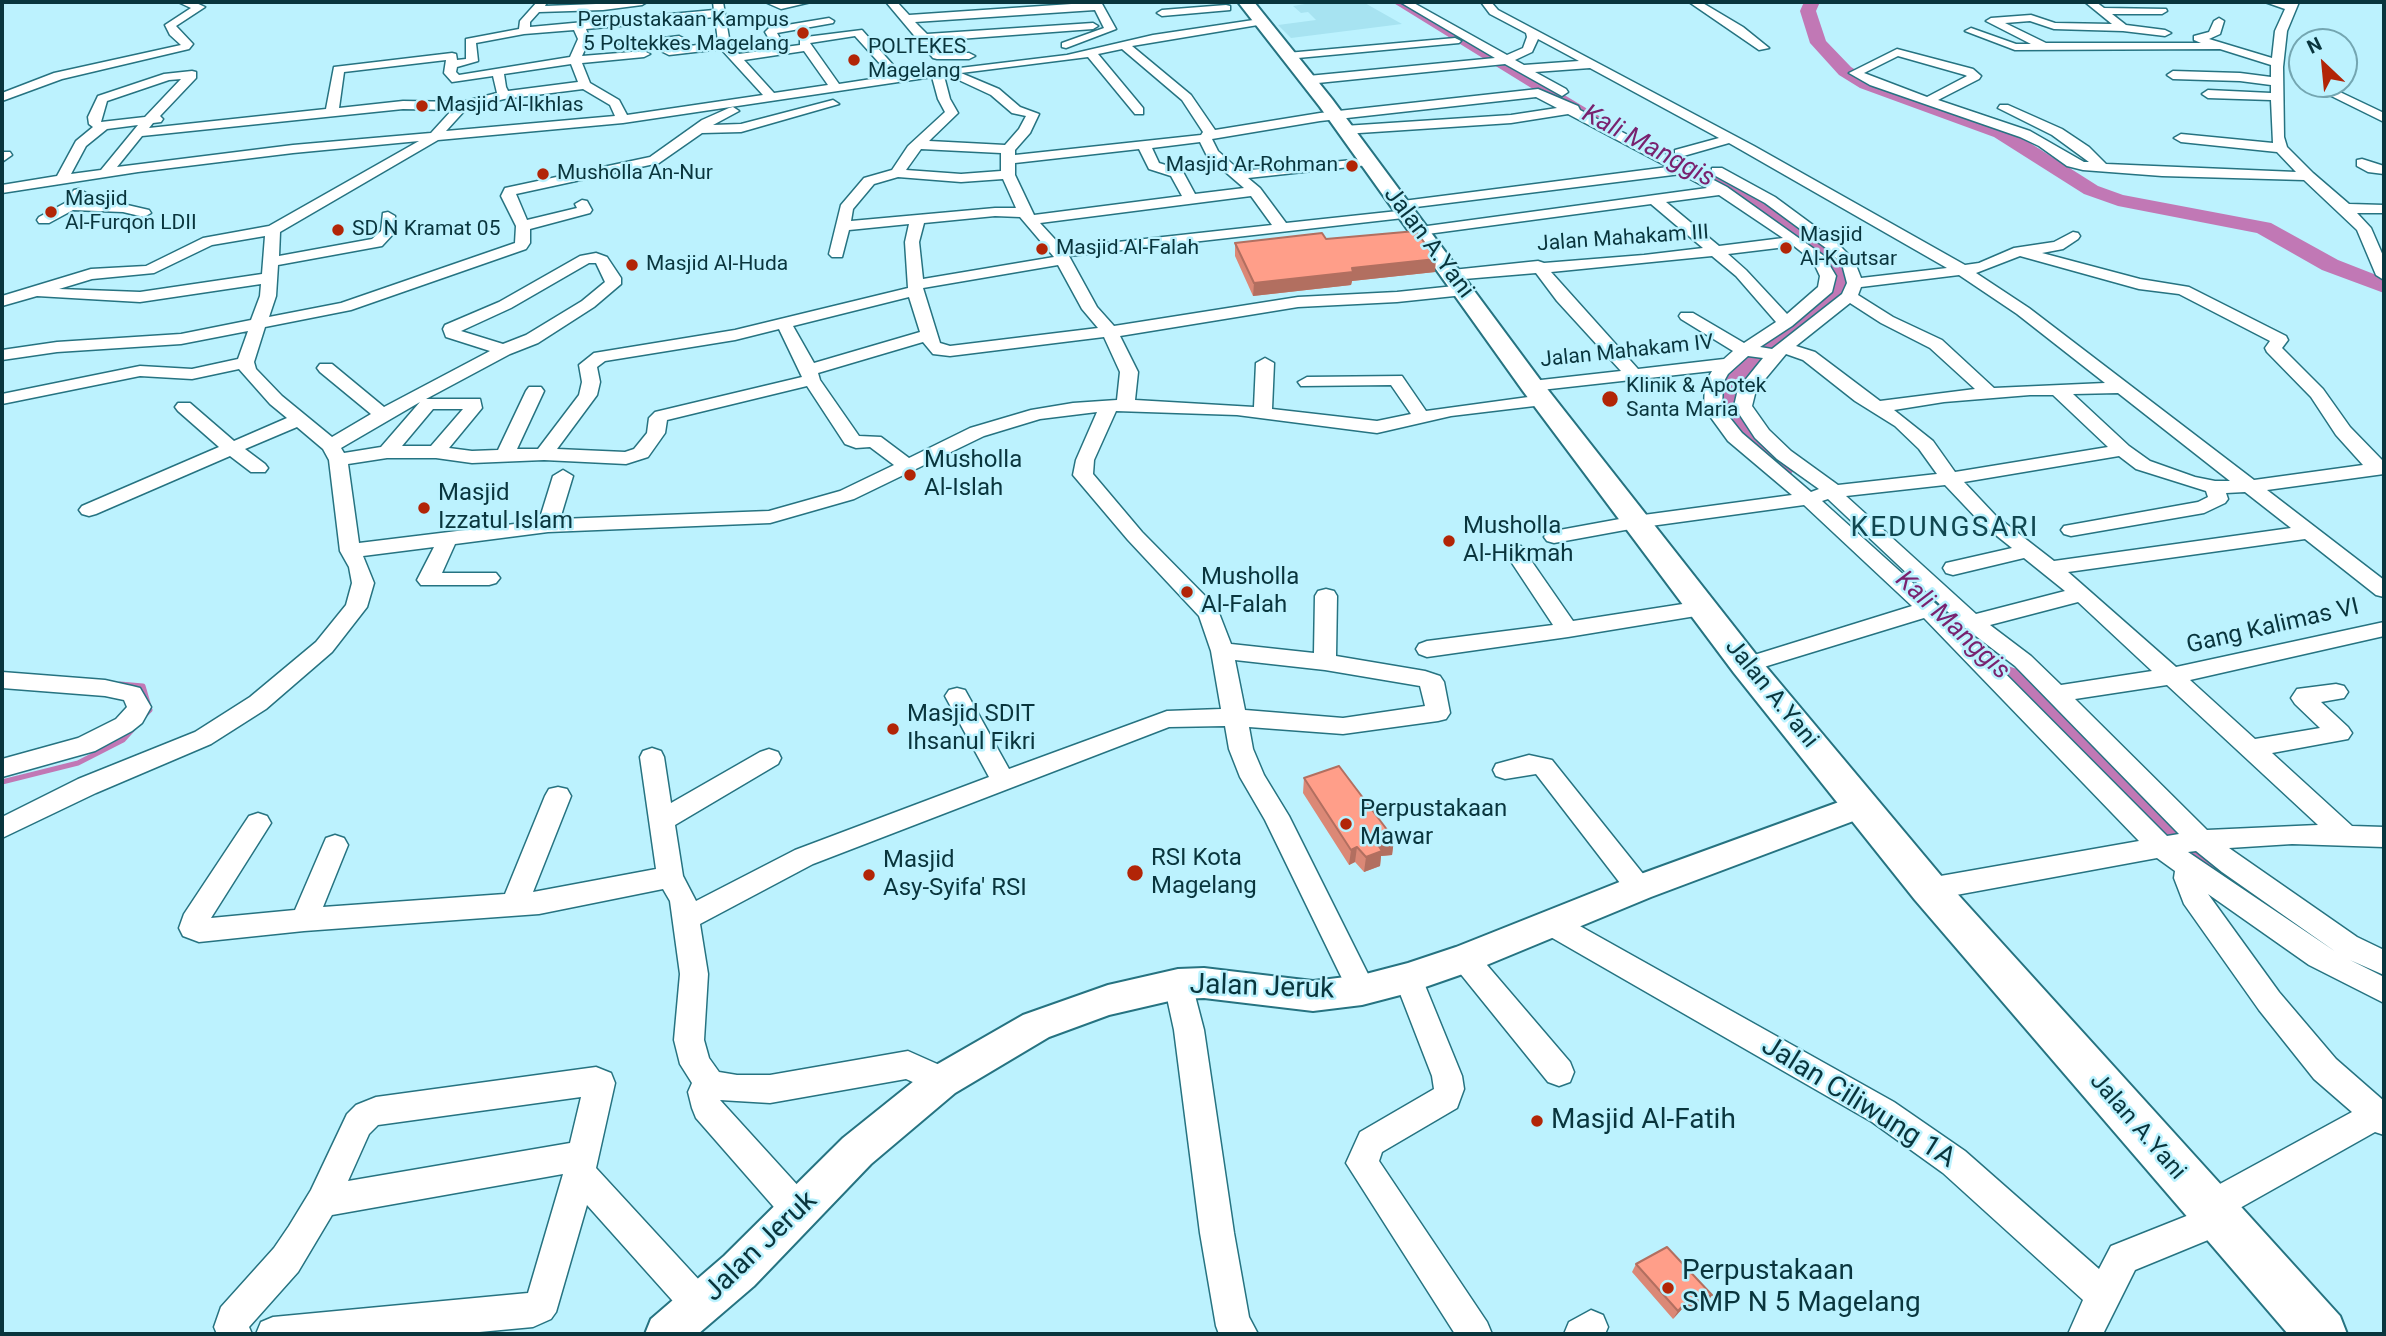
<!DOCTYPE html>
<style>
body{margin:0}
#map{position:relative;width:2386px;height:1336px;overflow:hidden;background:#bcf2fe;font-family:Roboto,sans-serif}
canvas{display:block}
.frame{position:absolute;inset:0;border:4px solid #09353d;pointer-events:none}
.north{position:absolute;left:2288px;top:28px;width:70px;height:70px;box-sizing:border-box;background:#bcf2fe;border:2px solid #74a6b1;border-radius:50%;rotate:334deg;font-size:19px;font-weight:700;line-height:28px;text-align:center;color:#09353d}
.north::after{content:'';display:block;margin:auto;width:24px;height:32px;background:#b22507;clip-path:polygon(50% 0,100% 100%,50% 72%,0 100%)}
</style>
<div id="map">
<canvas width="2386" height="1336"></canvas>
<div class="frame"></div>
<div class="north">N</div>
</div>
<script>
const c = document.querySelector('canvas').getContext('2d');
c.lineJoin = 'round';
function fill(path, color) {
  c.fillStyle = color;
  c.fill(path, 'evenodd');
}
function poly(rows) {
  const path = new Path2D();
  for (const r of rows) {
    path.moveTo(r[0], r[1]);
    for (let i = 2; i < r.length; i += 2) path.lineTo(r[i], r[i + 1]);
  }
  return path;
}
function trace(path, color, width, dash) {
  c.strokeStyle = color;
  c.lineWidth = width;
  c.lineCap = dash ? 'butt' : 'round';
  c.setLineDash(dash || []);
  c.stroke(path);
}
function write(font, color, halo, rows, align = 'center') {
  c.font = font + ' Roboto,sans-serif';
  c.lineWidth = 5;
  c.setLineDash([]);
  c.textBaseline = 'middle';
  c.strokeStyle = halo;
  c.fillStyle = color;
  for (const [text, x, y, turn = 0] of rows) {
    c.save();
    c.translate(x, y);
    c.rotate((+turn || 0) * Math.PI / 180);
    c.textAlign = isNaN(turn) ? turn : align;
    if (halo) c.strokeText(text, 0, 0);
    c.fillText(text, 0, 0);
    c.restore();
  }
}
fill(poly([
 [1317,2,1363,2,1402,24,1291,38,1278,25,1316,20,1308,12,1301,13,1293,6]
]), '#a7e3f1');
trace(poly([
 [195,2,203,6,199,10]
]), '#c178b5', 2.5);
trace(poly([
 [120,684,143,686,150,710,144,716],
 [2,782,78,763,123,740,133,729]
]), '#c178b5', 5);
fill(poly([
 [1392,2,1411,2,1604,119,1595,125,1588,123,1392,2],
 [1804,2,1820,2,1816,11,1826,41,1851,67,1872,80,2008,129,2098,186,2123,195,2271,223,2338,260,2384,278,2384,293,2322,270,2257,233,2118,206,2084,194,1994,137,1860,88,1839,75,1810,43,1800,11,1804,2],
 [1704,171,1774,209,1817,239,1838,260,1855,290,1816,327,1747,378,1739,392,1735,409,1791,462,1795,468,1791,474,1781,476,1771,474,1732,438,1709,410,1713,392,1728,368,1800,317,1831,289,1820,268,1801,249,1760,217,1697,181,1694,177,1697,173,1704,171],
 [2008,666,2020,670,2192,831,2306,912,2312,924,2306,936,2292,940,2278,936,2166,851,1996,686,1991,678,1996,670,2008,666]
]), '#c178b5');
const minor = poly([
 [178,2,194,2,205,7,176,26,193,44,189,49,62,79,2,101,2,93,54,73,181,45,170,35,165,25,191,8,178,2],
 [537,2,547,2,545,6,647,2,642,5,603,10,539,12,530,22,530,27,714,10,713,2,723,2,730,44,739,54,775,49,765,32,769,28,829,18,834,21,833,23,777,33,785,47,800,45,800,40,806,37,862,30,902,75,1067,55,1153,35,1260,19,1264,20,1264,24,1132,46,1191,95,1215,130,1320,113,1538,89,1578,106,1580,110,1727,187,1824,256,1836,276,1832,292,1792,326,1760,347,1772,349,1842,294,1847,283,1842,264,1826,248,1765,203,1712,174,1712,168,1722,168,1775,197,1836,242,1854,260,1861,278,1947,268,1729,143,1680,157,1675,156,1675,150,1719,138,1590,68,1535,72,1566,89,1568,92,1562,96,1505,64,1308,84,1302,80,1308,76,1495,58,1400,2,1412,2,1507,55,1523,48,1527,37,1526,33,1490,14,1481,2,1491,2,1498,10,1754,146,1965,265,1979,263,2014,248,2054,242,2073,232,2078,233,2080,236,2078,239,2063,249,2042,253,2140,279,2189,287,2286,336,2288,340,2282,348,2323,389,2350,427,2384,462,2384,474,2267,490,2384,580,2384,597,2376,595,2305,539,2068,572,2176,667,2384,622,2384,636,2190,680,2255,739,2320,728,2295,704,2291,698,2297,689,2336,684,2344,686,2348,692,2344,698,2321,702,2348,727,2352,733,2348,739,2272,753,2352,826,2384,827,2384,847,2292,844,2229,848,2357,937,2384,950,2384,975,2350,960,2384,977,2384,1003,2309,965,2208,894,2279,992,2336,1059,2384,1101,2384,1135,2375,1132,2231,1213,2234,1220,2230,1231,2135,1270,2103,1334,2068,1334,2083,1300,1943,1173,1872,1122,1542,932,1538,924,1542,916,1552,913,1562,916,1894,1102,1965,1151,2099,1269,2111,1246,2194,1213,2192,1208,2196,1197,2352,1112,2314,1079,2259,1010,2184,904,2174,878,2175,871,2157,858,1929,900,1920,897,1916,889,1920,881,1929,878,2139,841,1924,618,1754,670,1746,673,1738,670,1735,665,1738,660,1912,606,1804,505,1636,528,1554,543,1547,541,1544,537,1547,533,1554,531,1636,516,1792,495,1728,441,1704,408,1705,383,1712,371,1532,391,1526,390,1523,386,1526,382,1532,381,1621,371,1557,301,1536,273,1452,280,1444,275,1452,270,1538,261,1544,263,1644,255,1703,248,1651,204,1420,235,1413,231,1420,227,1707,188,1681,174,1400,209,1395,208,1395,202,1668,167,1568,114,1511,123,1344,134,1338,130,1344,126,1511,115,1557,108,1536,97,1320,121,1212,139,1218,151,1240,171,1373,158,1375,161,1368,165,1248,178,1260,188,1286,223,1407,210,1414,214,1412,217,1069,256,1097,307,1114,326,1298,297,1397,292,1464,285,1472,290,1464,295,1397,302,1298,307,1120,336,1138,372,1135,400,1254,407,1256,363,1265,358,1274,363,1272,409,1377,421,1411,414,1391,385,1301,386,1298,382,1307,377,1402,376,1426,411,1543,395,1552,400,1543,405,1451,416,1377,433,1237,415,1116,411,1094,460,1093,474,1142,532,1217,608,1231,644,1314,653,1315,596,1318,591,1326,589,1334,591,1337,596,1336,656,1425,671,1440,676,1444,682,1450,713,1446,719,1438,721,1343,734,1249,727,1253,749,1264,775,1289,816,1376,990,1372,999,1362,1002,1352,999,1265,820,1240,777,1229,749,1225,726,1169,727,813,864,700,924,708,974,704,1040,709,1058,719,1072,737,1075,770,1075,908,1051,953,1071,957,1081,953,1091,942,1095,906,1079,770,1103,720,1100,811,1200,815,1211,811,1222,799,1227,787,1222,696,1118,692,1108,688,1092,692,1083,680,1064,674,1040,680,974,670,901,663,889,539,914,304,931,199,942,183,936,179,928,184,914,249,816,258,813,267,816,271,823,211,918,295,910,326,838,335,835,344,838,348,845,323,907,505,894,545,796,549,789,558,787,567,789,571,796,533,892,656,869,640,757,643,751,652,748,661,751,664,757,671,803,760,752,769,749,778,752,781,758,778,764,675,825,683,876,696,901,795,850,989,777,945,696,949,690,957,688,965,690,1009,769,1167,711,1221,709,1211,651,1199,616,1128,540,1073,475,1076,460,1097,412,1040,419,984,436,854,499,770,523,548,532,455,544,442,573,496,573,500,578,496,583,489,585,421,585,417,580,434,547,363,556,374,583,367,607,332,652,266,709,211,744,96,793,2,838,2,817,78,779,195,732,250,697,316,642,346,605,352,583,349,567,340,551,329,460,323,449,297,427,245,449,265,464,268,468,265,472,251,472,230,456,96,514,89,516,82,514,79,510,82,506,219,447,178,411,175,407,178,403,190,403,234,441,287,418,270,404,239,369,192,379,140,376,2,404,2,394,140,366,192,369,238,359,248,331,181,344,57,352,2,360,2,350,57,342,181,334,251,320,260,296,261,284,140,302,37,296,2,306,2,296,91,269,146,266,203,238,269,226,419,141,293,153,138,172,2,193,2,185,57,176,76,141,93,127,89,124,88,117,98,96,164,74,192,71,196,72,196,78,160,116,163,119,161,122,153,123,149,128,326,109,334,67,452,53,456,54,457,60,466,59,466,39,519,29,520,21,537,2],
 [715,17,718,42,669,49,663,52,669,55,721,49,763,95,627,115,619,100,590,83,582,63,644,57,650,54,644,51,582,56,590,39,586,29,715,17],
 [574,30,578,39,570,57,459,75,456,72,457,67,478,61,476,43,524,34,574,30],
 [855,36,891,76,839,84,810,43,855,36],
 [1538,39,1579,61,1524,65,1515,60,1532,52,1538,39],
 [1122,49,1182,100,1203,132,1201,135,1015,155,1015,150,1030,133,1039,114,1020,107,999,89,961,73,1088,57,1135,114,1143,114,1143,108,1098,54,1122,49],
 [804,51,828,85,774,93,744,60,804,51],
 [446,60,444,73,452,82,493,76,497,93,462,102,403,101,339,108,344,72,446,60],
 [571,64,578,82,508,91,506,87,504,74,571,64],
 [948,75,991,95,1012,113,1026,116,1019,129,1005,145,929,141,958,113,950,99,944,76,948,75],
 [932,77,938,99,945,112,908,146,892,170,864,178,841,205,829,254,832,257,842,257,849,230,909,224,905,242,908,288,735,330,594,353,579,365,582,382,579,395,538,449,517,449,544,391,541,387,529,387,526,391,498,450,472,451,449,448,482,408,480,399,426,399,510,354,538,343,594,307,621,284,621,278,607,257,596,253,580,256,499,302,445,325,443,329,446,337,490,351,384,407,332,364,320,364,317,368,320,372,371,414,332,437,282,396,256,369,254,362,265,327,351,310,526,249,530,243,530,229,590,213,592,210,587,201,582,200,575,204,577,208,527,220,516,194,659,163,702,133,741,132,839,104,833,100,741,124,713,125,739,111,733,107,729,108,702,120,650,157,505,188,501,196,516,226,515,243,341,303,269,317,276,296,278,265,382,246,395,232,395,216,388,212,383,213,381,231,372,239,279,256,280,232,438,140,623,123,932,77],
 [181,79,145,117,101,122,107,101,169,80,181,79],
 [583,89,610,105,615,116,446,131,466,109,504,99,583,89],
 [403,109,452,110,431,133,293,145,117,167,142,136,403,109],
 [138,125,101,170,71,174,86,146,107,129,138,125],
 [1200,142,1207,156,1244,188,1195,194,1182,170,1159,163,1152,148,1200,142],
 [921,149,1001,153,1001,171,961,174,906,170,921,149],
 [1139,149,1149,169,1171,176,1182,196,1034,215,1015,175,1015,163,1139,149],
 [898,177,961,182,1003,179,1016,208,995,208,851,221,853,209,874,184,898,177],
 [1719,195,1783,238,1719,246,1666,202,1719,195],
 [1251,196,1272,225,1063,248,1040,223,1251,196],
 [995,216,1020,217,1054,257,923,279,919,242,924,223,995,216],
 [265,236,262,274,140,292,59,289,92,279,154,273,212,245,265,236],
 [1794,246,1813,261,1820,276,1818,287,1787,314,1746,270,1728,254,1794,246],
 [1712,256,1736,276,1776,322,1744,343,1693,313,1681,313,1679,316,1681,319,1733,351,1724,359,1638,369,1551,272,1712,256],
 [2020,256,2139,289,2179,294,2270,341,2265,348,2267,352,2311,397,2336,435,2363,465,2254,480,2029,308,1976,273,2020,256],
 [589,263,596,263,605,282,582,301,526,335,503,344,461,331,511,308,589,263],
 [1058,265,1082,309,1098,328,950,346,940,343,923,288,1058,265],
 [1959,275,2017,314,2105,383,1994,388,1942,340,1893,317,1858,295,1861,287,1959,275],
 [909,297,920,332,814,363,793,326,909,297],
 [1850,303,1881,323,1930,348,1975,389,1880,401,1815,352,1796,346,1850,303],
 [779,329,802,377,655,412,649,418,647,433,634,449,625,452,557,449,597,395,600,382,597,367,605,361,735,340,779,329],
 [1104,337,1120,372,1117,400,1073,403,1031,410,970,428,909,458,881,437,859,436,820,380,818,373,923,342,933,354,950,356,1104,337],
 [1786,354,1803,360,1855,401,1895,426,1919,449,1937,474,1838,485,1791,451,1769,430,1752,406,1756,390,1786,354],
 [1748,356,1763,358,1738,389,1734,406,1755,438,1777,459,1819,489,1811,492,1742,433,1722,408,1723,383,1728,374,1748,356],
 [807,386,845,444,856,448,870,447,894,465,840,491,769,511,560,519,573,476,563,470,553,476,539,521,359,543,348,464,387,458,436,458,472,463,544,460,626,464,648,457,665,433,667,420,807,386],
 [2118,393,2230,481,2215,481,2195,477,2150,461,2129,446,2073,394,2118,393],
 [2030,395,2053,395,2108,447,1955,472,1933,441,1894,410,1944,402,2030,395],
 [420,402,381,447,344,453,341,448,420,402],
 [433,409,463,409,431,446,402,446,433,409],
 [2119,456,2136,469,2206,491,2208,497,2198,502,2064,526,2061,530,2064,534,2071,536,2204,513,2225,503,2228,499,2226,493,2245,492,2291,528,2054,561,1996,516,1964,482,2119,456],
 [1945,485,1982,524,2012,548,1946,563,1943,568,1946,573,1953,575,2024,558,2065,591,1976,614,1846,496,1945,485],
 [1828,499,1964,627,2015,666,2179,834,2167,836,1936,604,1822,501,1828,499],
 [2078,602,2152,671,2061,685,2031,656,1990,625,2078,602],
 [1235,660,1325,670,1420,686,1425,706,1343,718,1245,710,1235,660],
 [2167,685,2318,825,2207,830,2075,699,2167,685],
 [2196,851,2222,872,2336,952,2188,852,2196,851],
 [765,2,782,3,811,2,781,9,765,2],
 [886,2,897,2,909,15,1101,2,1116,29,1066,48,1062,47,1062,43,1104,28,1095,10,915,22,927,34,1093,23,1098,26,1093,29,932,41,940,53,969,53,975,56,969,59,937,59,933,58,886,2],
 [1689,2,1701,2,1743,27,1769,48,1759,50,1689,2],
 [2085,2,2096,2,2104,8,2166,9,2167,11,2162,14,2112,14,2126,25,2165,30,2171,33,2165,36,2123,31,2054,29,2030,21,2005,23,2046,43,2201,43,2194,40,2194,36,2209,32,2214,21,2219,18,2224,21,2220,34,2209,39,2272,58,2275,31,2285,9,2265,2,2299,2,2287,31,2283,67,2284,137,2287,147,2313,173,2349,204,2384,205,2384,213,2357,213,2371,228,2384,258,2384,280,2376,275,2357,230,2304,180,2162,176,2083,170,2067,166,2039,146,2020,137,1870,85,1849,73,1897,49,1973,69,1981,76,1979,79,1938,100,2030,131,2084,162,2089,162,2052,135,1998,108,2000,105,2008,105,2062,129,2089,147,2106,164,2296,172,2277,152,2181,142,2174,138,2181,134,2273,143,2271,100,2208,98,2202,94,2208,90,2271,93,2271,85,2240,81,2173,79,2167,75,2173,71,2240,73,2271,77,2271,65,2220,49,2015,50,1965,31,1971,28,2016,44,2031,44,1986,21,1991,18,2031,15,2055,23,2112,24,2085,2],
 [1898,56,1965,75,1967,76,1927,97,1864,73,1898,56],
 [1226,5,1230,6,1230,10,1162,16,1157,13,1162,10,1226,5],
 [679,36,685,39,683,41,623,49,617,46,623,43,679,36],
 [1455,38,1461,41,1459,43,1287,59,1281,56,1287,53,1455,38],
 [2307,84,2323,84,2384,113,2384,122,2307,84],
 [2,152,10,152,12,155,2,162,2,152],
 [2362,159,2384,166,2384,174,2368,172,2357,166,2357,160,2362,159],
 [79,189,86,193,80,202,123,204,149,210,151,213,144,217,123,212,73,210,49,223,39,223,37,220,39,217,65,203,74,190,79,189],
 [1514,545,1521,546,1573,621,1702,601,1710,603,1713,608,1710,613,1702,615,1568,637,1427,657,1419,654,1416,649,1419,644,1427,641,1553,625,1504,551,1507,546,1514,545],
 [2,672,105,680,132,686,140,688,151,707,142,723,132,731,95,751,2,777,2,759,78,738,116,719,127,707,124,700,105,696,2,688,2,672],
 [1529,755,1552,760,1648,880,1652,888,1648,896,1639,899,1630,896,1536,774,1505,779,1496,776,1493,770,1496,764,1529,755],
 [1465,947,1475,951,1570,1062,1574,1072,1570,1082,1559,1086,1548,1082,1455,967,1451,959,1455,951,1465,947],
 [1408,966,1418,969,1422,978,1462,1076,1464,1089,1457,1108,1382,1152,1379,1161,1487,1322,1492,1334,1455,1334,1346,1163,1360,1132,1434,1089,1432,1076,1394,978,1398,969,1408,966],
 [1178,972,1188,975,1192,984,1204,1030,1234,1233,1249,1317,1258,1334,1219,1334,1216,1326,1200,1233,1174,1030,1164,984,1168,975,1178,972],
 [596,1067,611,1073,615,1083,596,1168,712,1294,717,1306,712,1318,700,1323,688,1318,587,1205,556,1312,551,1319,533,1327,458,1334,256,1334,261,1322,273,1317,528,1293,563,1174,332,1215,298,1272,249,1327,252,1334,217,1334,214,1327,221,1307,274,1248,289,1226,311,1190,347,1114,356,1105,376,1097,596,1067],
 [581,1097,570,1143,348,1181,369,1134,378,1125,581,1097],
 [1591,1310,1603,1315,1608,1327,1605,1334,1564,1334,1569,1322,1591,1310]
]);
const major = poly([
 [1861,794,1872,798,1877,806,1872,814,1651,897,1477,969,1408,993,1362,1005,1313,1011,1204,998,1178,999,1109,1015,1049,1037,955,1093,871,1164,754,1286,698,1334,645,1334,651,1319,724,1256,843,1138,929,1069,1023,1015,1108,985,1178,969,1204,968,1313,981,1362,975,1408,963,1456,947,1627,879,1861,794]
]);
const highway = poly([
 [1238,2,1254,2,1332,99,1541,381,1758,657,1943,878,2340,1316,2347,1334,2288,1334,1915,900,1734,673,1523,391,1320,107,1238,2]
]);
trace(minor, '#267381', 3);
trace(major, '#267381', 4);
trace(highway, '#267381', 4);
fill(minor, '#fff');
fill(major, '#fff');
fill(highway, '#fff');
fill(poly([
 [1326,239,1435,272,1352,281,1351,285,1253,296,1235,256,1235,243],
 [1304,778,1394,839,1392,855,1381,856,1380,866,1364,872,1355,862,1349,865,1303,793],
 [1636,1264,1712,1295,1706,1304,1682,1309,1673,1319,1632,1272]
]), '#db8876');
fill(poly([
 [1436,259,1435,272,1352,281,1351,285,1253,296,1254,283,1352,268],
 [1394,839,1392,855,1381,856,1380,866,1364,872,1366,857,1376,842],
 [1357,847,1355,862,1349,865,1351,850],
 [1712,1295,1706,1304,1682,1309,1673,1319,1678,1311,1687,1301]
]), '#b26f60');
const building = poly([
 [1416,231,1436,259,1352,268,1353,272,1254,283,1235,243,1322,233,1326,239,1416,231],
 [1339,766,1394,839,1376,842,1382,851,1366,857,1357,847,1351,850,1304,778,1339,766],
 [1667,1247,1712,1295,1687,1301,1678,1311,1636,1264,1667,1247]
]);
fill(building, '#ff9e89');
trace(building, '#b26f60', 2);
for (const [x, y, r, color] of [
 [803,33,7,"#b22507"],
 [854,60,7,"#b22507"],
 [422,106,7,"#b22507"],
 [1352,166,7,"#b22507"],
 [543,174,7,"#b22507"],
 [51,212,7,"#b22507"],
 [338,230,7,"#b22507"],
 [1786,248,7,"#b22507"],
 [1042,249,7,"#b22507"],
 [632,265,7,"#b22507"],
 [1610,399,9,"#b22507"],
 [910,475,7,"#b22507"],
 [424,508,7,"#b22507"],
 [1449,541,7,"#b22507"],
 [1187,592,7,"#b22507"],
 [893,729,7,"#b22507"],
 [1346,824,7,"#b22507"],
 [1135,873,9,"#b22507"],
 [869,875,7,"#b22507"],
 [1537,1121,7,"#b22507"],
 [1668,1288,7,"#b22507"]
]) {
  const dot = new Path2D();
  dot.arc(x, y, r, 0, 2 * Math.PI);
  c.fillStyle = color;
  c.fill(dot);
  trace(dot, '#bcf2fe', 2.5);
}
write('21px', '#09353d', '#bcf2fe', [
 ["Perpustakaan Kampus",789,21,"right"],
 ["5 Poltekkes Magelang",789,45,"right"],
 ["POLTEKES",868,48],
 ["Magelang",868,72],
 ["Masjid Al-Ikhlas",436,106],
 ["Masjid Ar-Rohman",1338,166,"right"],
 ["Musholla An-Nur",557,174],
 ["Masjid",65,200],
 ["Al-Furqon LDII",65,224],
 ["SD N Kramat 05",352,230],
 ["Masjid",1800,236],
 ["Al-Kautsar",1800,260],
 ["Masjid Al-Falah",1056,249],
 ["Masjid Al-Huda",646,265],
 ["Klinik & Apotek",1626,387],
 ["Santa Maria",1626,411]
], 'left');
write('21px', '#09353d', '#bcf2fe', [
 ["Jalan Mahakam III",1623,239,-4],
 ["Jalan Mahakam IV",1627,352,-6]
]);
write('24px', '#09353d', '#bcf2fe', [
 ["Jalan A.Yani",1428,243,53],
 ["Gang Kalimas VI",2273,627,-13],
 ["Jalan A.Yani",1771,694,51],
 ["Jalan A.Yani",2137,1127,49]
]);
write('24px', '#09353d', '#bcf2fe', [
 ["Musholla",924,461],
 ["Al-Islah",924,489],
 ["Masjid",438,494],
 ["Izzatul Islam",438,522],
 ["Musholla",1463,527],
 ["Al-Hikmah",1463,555],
 ["Musholla",1201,578],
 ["Al-Falah",1201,606],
 ["Masjid SDIT",907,715],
 ["Ihsanul Fikri",907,743],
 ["Perpustakaan",1360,810],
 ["Mawar",1360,838],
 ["RSI Kota",1151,859],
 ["Magelang",1151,887],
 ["Masjid",883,861],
 ["Asy-Syifa' RSI",883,889]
], 'left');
write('italic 26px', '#79226f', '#bcf2fe', [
 ["Kali Manggis",1648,147,28],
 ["Kali Manggis",1952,626,43]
]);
c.letterSpacing = '2px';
write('28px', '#104751', '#bcf2fe', [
 ["KEDUNGSARI",1945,529]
]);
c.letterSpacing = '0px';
write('28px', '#09353d', '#bcf2fe', [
 ["Jalan Jeruk",1262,988,2],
 ["Jalan Ciliwung 1A",1858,1103,32],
 ["Jalan Jeruk",761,1247,-44]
]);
write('28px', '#09353d', '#bcf2fe', [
 ["Masjid Al-Fatih",1551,1121],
 ["Perpustakaan",1682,1272],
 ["SMP N 5 Magelang",1682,1304]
], 'left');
</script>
